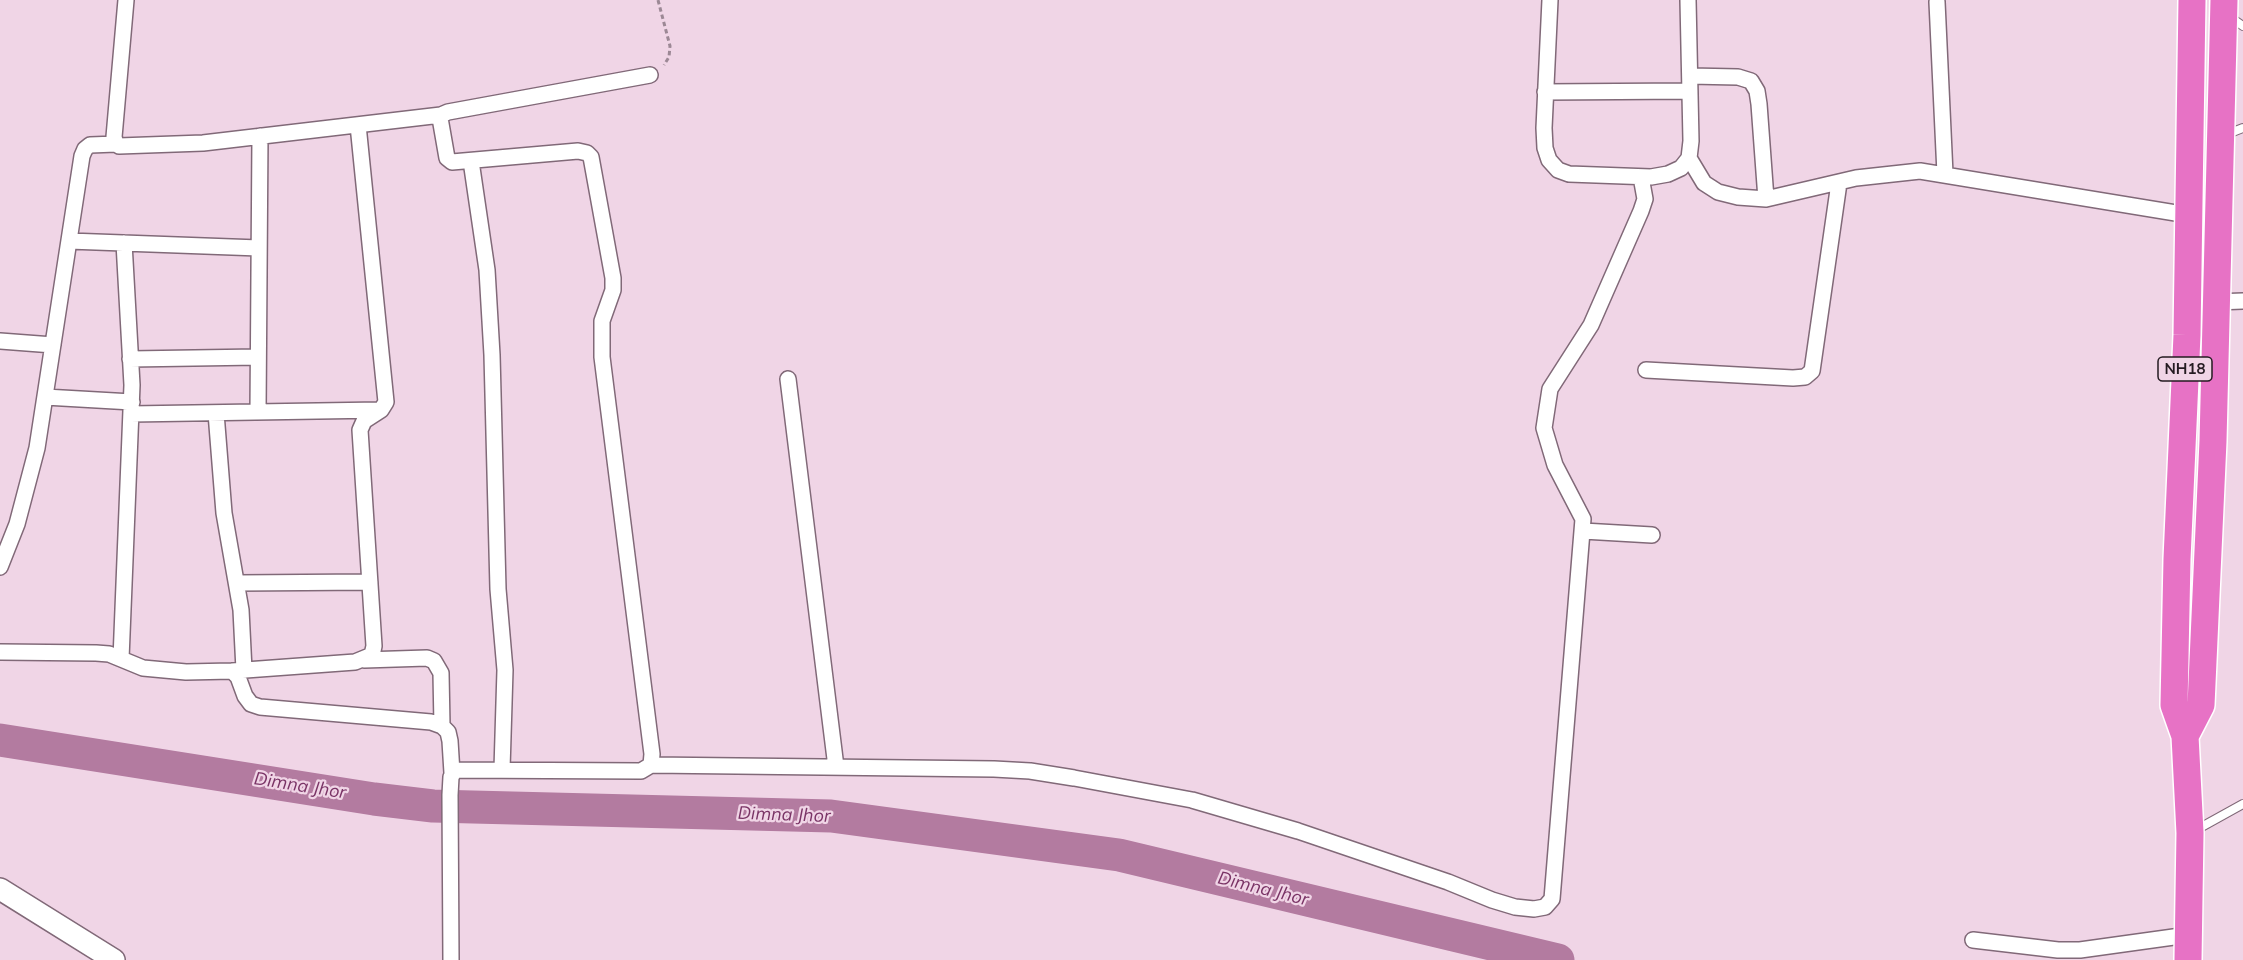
<!DOCTYPE html>
<style>
body{margin:0}
canvas{display:block;background:#f0d5e6}
</style>
<canvas width="2243" height="960"></canvas>
<script>
const c = document.querySelector('canvas').getContext('2d');
c.lineJoin = 'round';
function poly(rows) {
  const path = new Path2D();
  for (const r of rows) {
    path.moveTo(r[0], r[1]);
    for (let i = 2; i < r.length; i += 2) path.lineTo(r[i], r[i + 1]);
  }
  return path;
}
function trace(path, color, width, dash) {
  c.strokeStyle = color;
  c.lineWidth = width;
  c.lineCap = dash ? 'butt' : 'round';
  c.setLineDash(dash || []);
  c.stroke(path);
}
function write(font, color, halo, rows, align = 'center') {
  c.font = font + ' Mulish,sans-serif';
  c.lineWidth = 4.5;
  c.setLineDash([]);
  c.textBaseline = 'middle';
  c.strokeStyle = halo;
  c.fillStyle = color;
  for (const [text, x, y, turn = 0] of rows) {
    c.save();
    c.translate(x, y);
    c.rotate((+turn || 0) * Math.PI / 180);
    c.textAlign = isNaN(turn) ? turn : align;
    if (halo) c.strokeText(text, 0, 0);
    c.fillText(text, 0, 0);
    c.restore();
  }
}
trace(poly([
 [0,740,374,799,433,806,831,816,1119,855,1558,960]
]), '#b37ba0', 33);
const lane = poly([
 [2230,17,2243,26],
 [2225,135,2243,128],
 [2196,830,2243,804]
]);
const street = poly([
 [126,0,114,137,116,144,119,146,203,143,441,115],
 [1550,0,1544,128,1545,148,1549,160,1558,170,1569,174,1651,177,1668,174,1681,168,1689,158,1691,141,1688,0],
 [1937,2,1945,174],
 [1690,76,1738,77,1751,81,1757,91,1759,104,1766,199],
 [1545,92,1690,91],
 [1689,158,1704,183,1718,192,1738,197,1766,199,1856,178,1920,171,2188,215],
 [471,161,487,270,492,355,498,589,505,670,502,769],
 [69,241,259,248],
 [2216,302,2243,301],
 [0,341,53,345],
 [130,359,258,357],
 [1646,370,1793,378,1805,377,1812,371,1839,183],
 [788,379,836,767],
 [45,397,132,402],
 [258,412,260,136],
 [216,413,224,513,241,610,244,670],
 [131,414,380,410],
 [1583,531,1652,535],
 [0,567,17,524,37,448,82,156,85,149,90,145,116,144],
 [238,583,370,582],
 [0,652,96,653,109,654,143,668,186,672,232,671,238,677,245,696,251,704,260,707,431,722,442,726,448,732,450,741,452,773],
 [121,659,132,385,124,243],
 [364,660,427,658,434,661,441,673,442,726],
 [232,671,355,662,372,655,374,646,360,430,364,421,381,410,386,402,358,125],
 [651,765,994,769,1030,771,1074,778,1192,800,1298,831,1448,882,1492,900,1515,907,1534,909,1545,907,1552,899,1583,519,1555,465,1544,428,1550,389,1591,325,1641,211,1645,199,1641,177],
 [1973,940,2058,950,2080,950,2188,935],
 [451,960,450,795,451,777,455,770,641,771,651,765,652,754,602,357,602,321,613,290,613,278,591,157,587,153,578,151,452,162,447,158,440,118,441,115,448,112,650,75]
]);
const secondary = poly([
 [0,889,114,960]
]);
const highway = poly([
 [2185,736,2201,705,2213,441,2224,0],
 [2188,960,2190,833,2185,736,2174,705,2177,559,2187,335,2192,0]
]);
trace(lane, '#816978', 10);
trace(street, '#816978', 18);
trace(secondary, '#816978', 24);
trace(highway, '#fff', 30);
trace(poly([
 [658,0,670,46,669,57,664,65]
]), '#9c8895', 3, [4.5, 3]);
trace(lane, '#fff', 8);
trace(street, '#fff', 15);
trace(secondary, '#fff', 21);
trace(highway, '#e772c5', 27);
for (const [x, y, w] of [
 [2185,369,54]
]) {
  const box = new Path2D();
  box.roundRect(x - w / 2, y - 12, w, 24, 4.5);
  c.fillStyle = '#f0d5e6';
  c.fill(box);
  trace(box, '#241b21', 1.5);
}
write('bold 15px', '#241b21', null, [
 ["NH18",2185,369]
]);
write('italic 18px', '#7a3466', '#f0d5e6', [
 ["Dimna Jhor",300,786,9],
 ["Dimna Jhor",784,815,2],
 ["Dimna Jhor",1263,889,14]
]);
</script>
